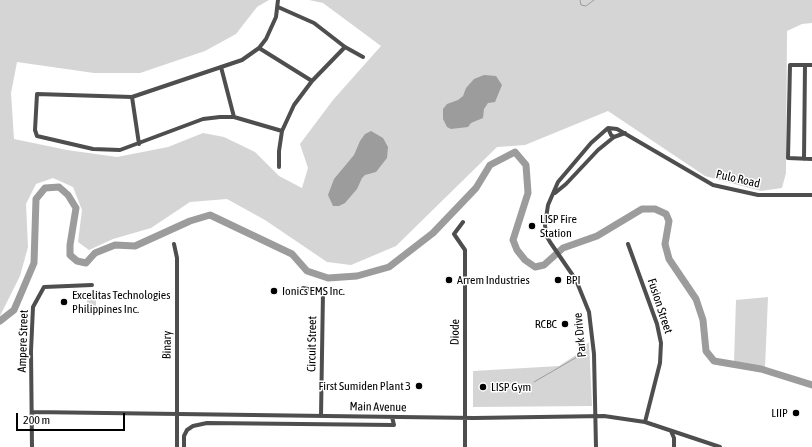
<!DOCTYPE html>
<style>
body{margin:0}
#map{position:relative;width:812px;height:447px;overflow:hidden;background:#fff;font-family:"Asap Condensed",sans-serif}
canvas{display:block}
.scale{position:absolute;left:16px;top:413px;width:109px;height:18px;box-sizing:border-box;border:2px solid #000;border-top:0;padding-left:5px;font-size:12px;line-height:14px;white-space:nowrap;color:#000;-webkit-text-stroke:3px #fff;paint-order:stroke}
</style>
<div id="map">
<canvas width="812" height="447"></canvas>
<div class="scale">200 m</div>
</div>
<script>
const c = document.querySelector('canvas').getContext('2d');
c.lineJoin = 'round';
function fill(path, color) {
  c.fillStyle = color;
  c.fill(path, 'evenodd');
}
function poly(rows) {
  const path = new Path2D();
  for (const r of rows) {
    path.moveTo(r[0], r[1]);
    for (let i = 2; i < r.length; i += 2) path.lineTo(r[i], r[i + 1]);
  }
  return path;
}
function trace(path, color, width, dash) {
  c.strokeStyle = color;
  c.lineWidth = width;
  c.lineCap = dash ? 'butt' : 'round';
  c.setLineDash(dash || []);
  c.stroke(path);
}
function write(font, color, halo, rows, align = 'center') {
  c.font = font + ' "Asap Condensed",sans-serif';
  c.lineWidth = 3;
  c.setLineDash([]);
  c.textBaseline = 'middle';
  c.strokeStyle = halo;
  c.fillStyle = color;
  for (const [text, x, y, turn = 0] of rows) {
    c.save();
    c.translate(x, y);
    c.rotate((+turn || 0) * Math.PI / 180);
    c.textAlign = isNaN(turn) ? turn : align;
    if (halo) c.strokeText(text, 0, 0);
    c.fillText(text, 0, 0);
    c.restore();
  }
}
fill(poly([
 [0,0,269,0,257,7,236,34,205,51,140,73,94,73,17,62,11,93,14,139,67,150,117,157,168,147,203,133,224,137,255,152,279,176,302,188,308,168,300,144,333,100,381,46,323,3,309,0,812,0,812,23,802,24,787,31,786,173,782,188,761,191,705,176,608,111,525,145,497,147,396,246,351,265,327,262,265,220,227,199,190,202,151,228,113,239,89,250,78,242,82,210,73,187,53,178,36,184,26,204,28,247,20,276,0,316],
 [87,296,96,297,96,312,87,312],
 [768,297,765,368,734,362,736,300],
 [589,342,592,406,473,407,473,371,559,366,576,355]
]), '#d5d5d5');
fill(poly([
 [484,75,496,76,502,85,495,102,488,103,484,109,483,118,471,123,468,127,451,129,447,127,443,119,443,109,447,104,458,100,463,96,466,88,474,79],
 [371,131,383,138,388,147,387,158,376,172,365,175,362,178,357,189,345,203,339,206,333,206,328,195,334,179,354,155,360,141,365,134]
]), '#9c9c9c');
trace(poly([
 [580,0,581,5,586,6,594,0],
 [534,382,577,357,585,346]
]), '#9c9c9c', 1);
trace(poly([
 [0,321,14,310,34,263,36,199,45,188,59,187,68,195,76,208,70,245,70,255,77,261,86,263,95,253,115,245,135,246,190,221,210,215,292,254,307,271,328,278,357,276,389,267,433,233,476,188,490,165,515,152,526,165,528,193,513,240,517,250,525,260,535,267,544,265,563,248,597,236,642,209,655,209,666,214,669,221,665,244,669,259,696,299,703,320,706,351,714,361,761,369,812,385]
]), '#9c9c9c', 7);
trace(poly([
 [278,0,276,17,266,39,259,48,242,60,132,97,37,94,35,130,37,136,93,149,120,150,203,119,220,117,234,117,282,131],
 [278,7,314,23,345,47,363,57],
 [259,48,312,81],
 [812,65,790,65,788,158,812,159],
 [221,67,234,117],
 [132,97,139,144],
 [608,128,611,135,614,137],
 [804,159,805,65],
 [279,167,279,151,282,131,294,105,312,81,345,47],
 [555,193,566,184,598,150,614,137,625,133],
 [463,222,454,234,465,250,465,447],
 [174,244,177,258,177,447],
 [628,244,657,324,661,343,660,363,645,422],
 [303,288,323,292,321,416],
 [32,412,474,418,604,416,645,422,720,447],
 [671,431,674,438,674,447],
 [32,447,31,351,33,307,44,287,92,285],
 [184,447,184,436,187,430,193,426,207,423,394,425,392,417],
 [596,447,594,354,589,312,576,280,550,242,546,235,545,225,548,205,558,182,591,143,608,128,617,129,713,185,758,195,812,195]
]), '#4e4e4e', 4);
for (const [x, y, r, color] of [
 [532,226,4,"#000"],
 [449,280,4,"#000"],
 [558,280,4,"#000"],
 [274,291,4,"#000"],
 [64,302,4,"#000"],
 [565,324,4,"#000"],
 [419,386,4,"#000"],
 [483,387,4,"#000"],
 [796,413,4,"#000"]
]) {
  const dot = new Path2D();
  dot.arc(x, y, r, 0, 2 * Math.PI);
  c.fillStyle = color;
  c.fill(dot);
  trace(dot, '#fff', 1.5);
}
write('12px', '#000', '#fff', [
 ["Pulo Road",738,179,13],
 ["Fusion Street",660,306,72],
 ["Diode",455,332,-89],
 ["Park Drive",580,335,-96],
 ["Ampere Street",23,341,-88],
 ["Circuit Street",312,344,-89],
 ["Binary",167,345,-89],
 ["Main Avenue",378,407,1]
]);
write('12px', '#000', '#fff', [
 ["LISP Fire",540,219],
 ["Station",540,233],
 ["Arrem Industries",457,280],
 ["BPI",566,280],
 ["Ionics EMS Inc.",282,291],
 ["Excelitas Technologies",72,295],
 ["Philippines Inc.",72,309],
 ["RCBC",557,324,"right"],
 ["First Sumiden Plant 3",411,386,"right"],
 ["LISP Gym",491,387],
 ["LIIP",788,413,"right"]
], 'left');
</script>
